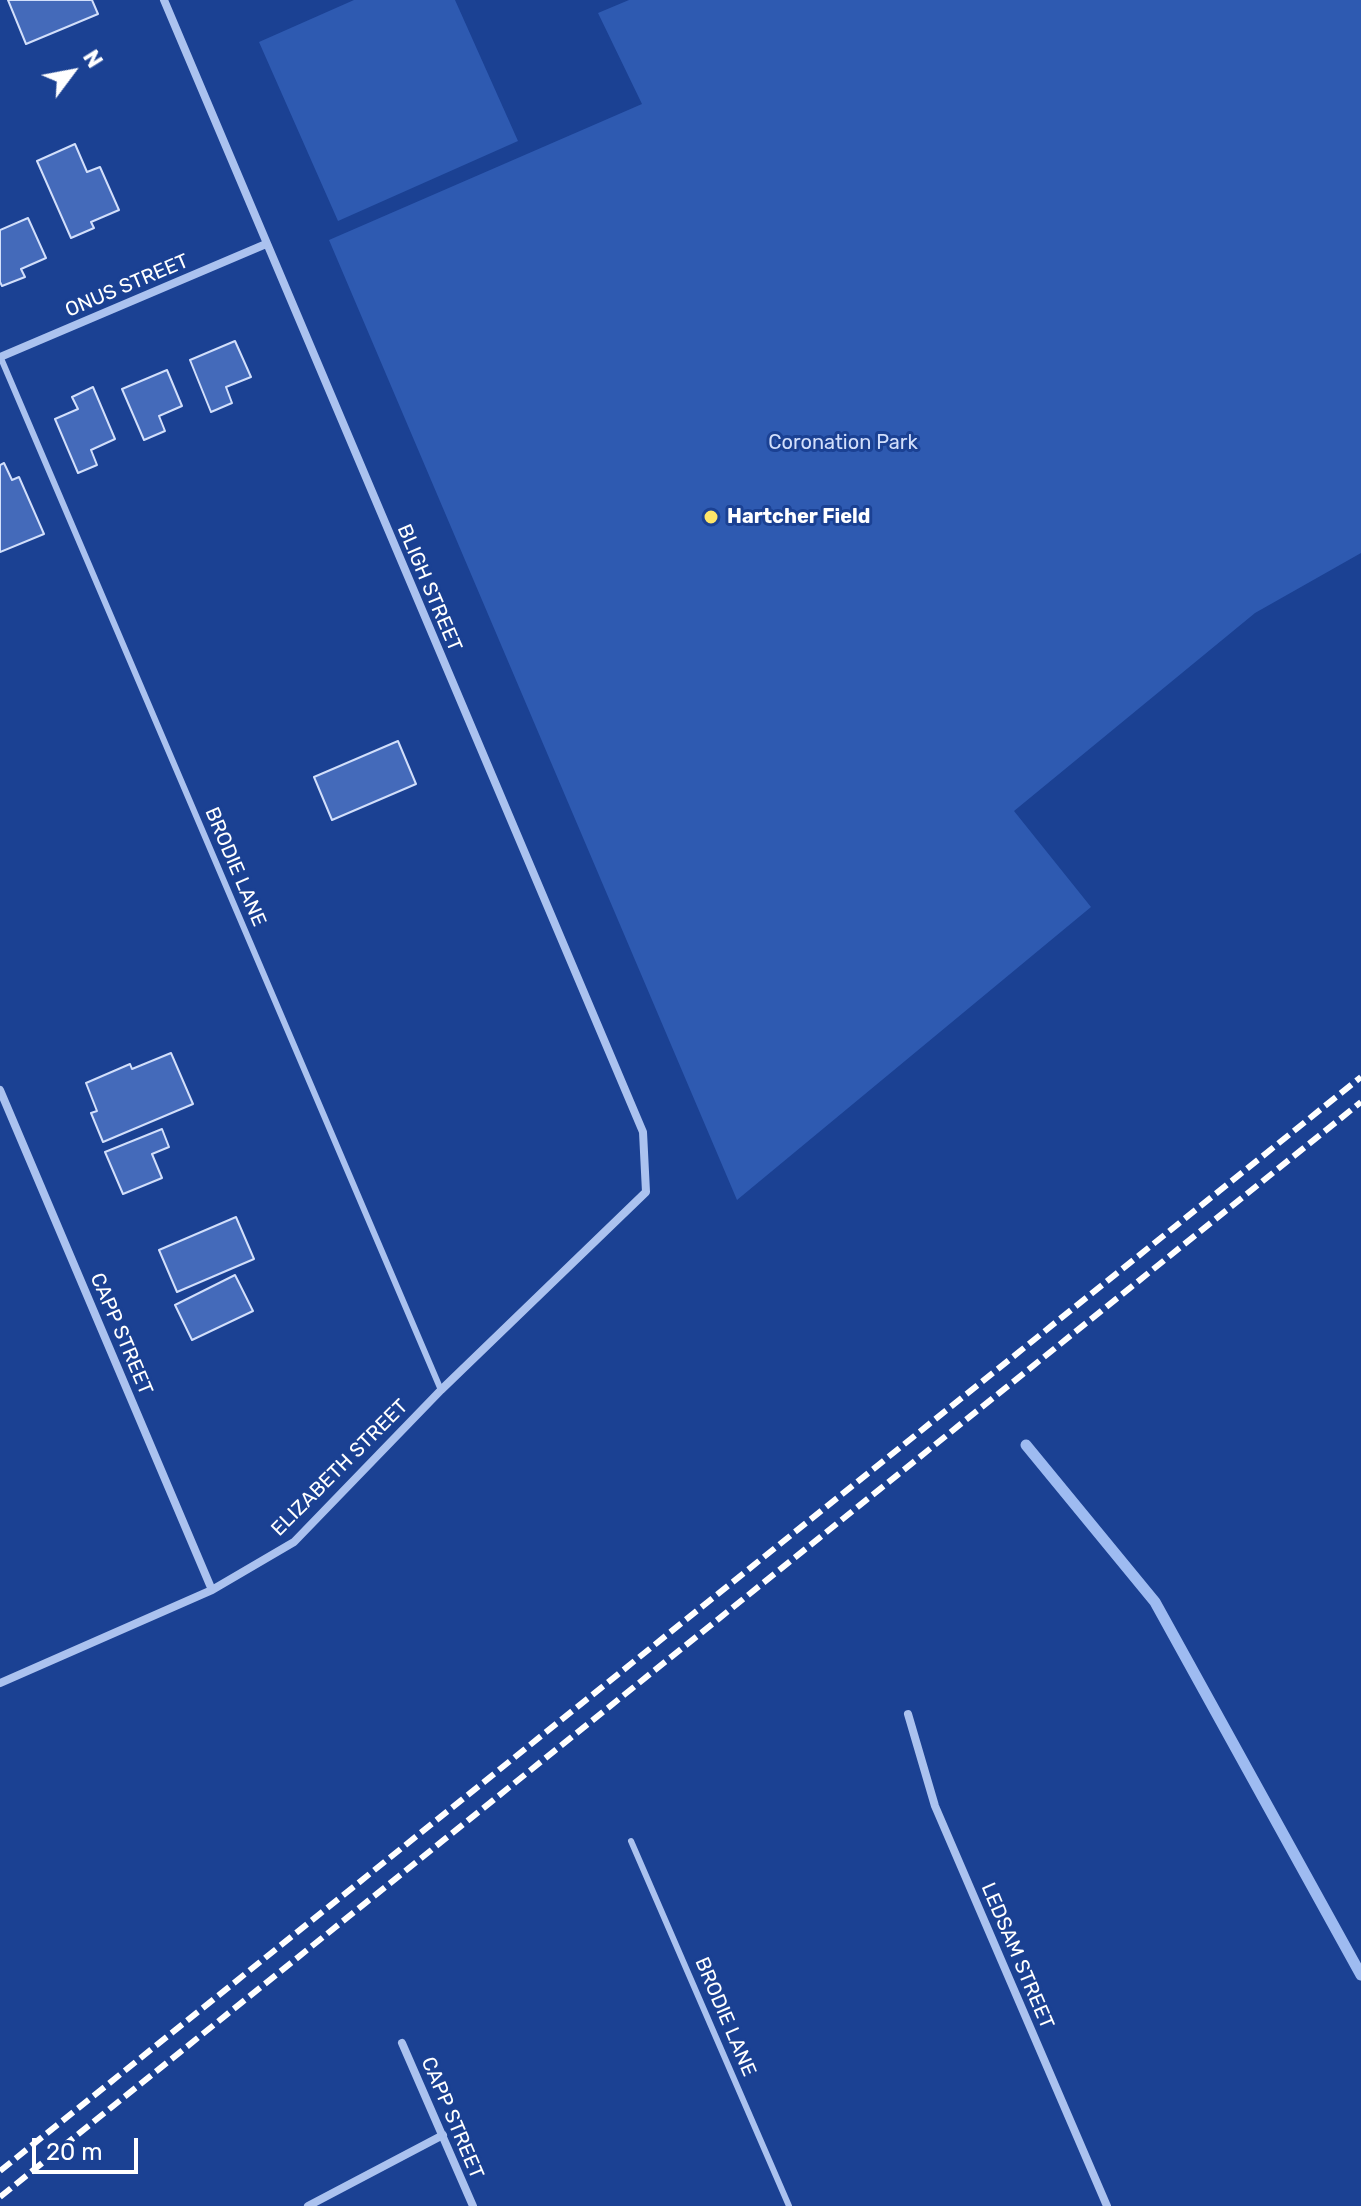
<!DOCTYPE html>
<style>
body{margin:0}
#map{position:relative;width:1361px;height:2206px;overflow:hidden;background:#1b4193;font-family:Rubik,sans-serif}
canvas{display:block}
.north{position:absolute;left:32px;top:32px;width:80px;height:80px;-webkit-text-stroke:6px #1b4193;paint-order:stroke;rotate:58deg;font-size:22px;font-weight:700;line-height:32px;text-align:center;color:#fff}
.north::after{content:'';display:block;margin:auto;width:28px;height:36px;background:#fff;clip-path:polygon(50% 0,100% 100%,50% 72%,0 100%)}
.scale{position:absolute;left:32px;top:2138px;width:106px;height:36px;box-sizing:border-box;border:4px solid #fff;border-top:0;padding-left:10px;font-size:24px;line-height:28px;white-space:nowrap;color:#fff;-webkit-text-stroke:6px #1b4193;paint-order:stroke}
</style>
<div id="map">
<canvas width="1361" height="2206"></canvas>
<div class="north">N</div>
<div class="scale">20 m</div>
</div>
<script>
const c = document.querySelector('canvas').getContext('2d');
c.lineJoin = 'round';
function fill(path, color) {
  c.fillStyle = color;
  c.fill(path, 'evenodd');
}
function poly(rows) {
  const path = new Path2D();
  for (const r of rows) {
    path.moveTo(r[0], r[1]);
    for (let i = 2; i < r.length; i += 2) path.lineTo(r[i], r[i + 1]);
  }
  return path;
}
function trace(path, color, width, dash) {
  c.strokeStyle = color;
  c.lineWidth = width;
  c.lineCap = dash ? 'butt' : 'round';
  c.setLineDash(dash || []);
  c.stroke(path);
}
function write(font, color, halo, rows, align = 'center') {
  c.font = font + ' Rubik,sans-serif';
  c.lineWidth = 6;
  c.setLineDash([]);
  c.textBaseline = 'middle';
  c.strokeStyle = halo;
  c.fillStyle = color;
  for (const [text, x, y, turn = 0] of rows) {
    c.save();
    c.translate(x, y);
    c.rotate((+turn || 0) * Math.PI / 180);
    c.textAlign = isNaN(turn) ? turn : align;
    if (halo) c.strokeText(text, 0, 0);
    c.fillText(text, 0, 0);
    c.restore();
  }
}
fill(poly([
 [354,0,455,0,518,141,338,221,259,42],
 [629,0,1361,0,1361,553,1255,613,1014,811,1091,907,737,1200,329,240,642,104,598,13]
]), '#2e5ab1');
trace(poly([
 [1026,1445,1155,1602,1361,1975]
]), '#9ebbf1', 11);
const building = poly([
 [8,0,92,0,98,14,26,44,8,0],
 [75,144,87,172,100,167,119,210,91,222,94,228,71,238,37,161,75,144],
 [28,218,46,258,21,269,25,277,2,286,0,282,0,230,28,218],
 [235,341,251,377,226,387,232,403,211,412,190,360,235,341],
 [167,370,182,406,159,416,165,431,144,440,122,389,167,370],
 [93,387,115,439,91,450,97,465,78,473,55,419,78,409,72,397,93,387],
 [4,463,12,480,19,477,44,534,0,552,0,465,4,463],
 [398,741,416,784,332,820,314,777,398,741],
 [171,1053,193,1104,103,1142,91,1113,97,1111,86,1083,130,1064,132,1069,171,1053],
 [162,1129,169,1147,152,1154,162,1178,123,1194,105,1152,162,1129],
 [236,1217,254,1259,177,1292,159,1250,236,1217],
 [235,1275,253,1311,192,1340,175,1305,235,1275]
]);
fill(building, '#446aba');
trace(building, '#d2dffb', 2);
trace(poly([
 [0,356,441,1390],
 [631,1841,789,2206]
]), '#abc2ef', 6);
trace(poly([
 [0,357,266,244],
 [0,1090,212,1590],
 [0,1683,212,1590,294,1542,441,1390,646,1192,643,1132,164,0],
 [908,1714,935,1806,1107,2206],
 [402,2043,473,2206],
 [308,2206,443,2135]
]), '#abc2ef', 8);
trace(poly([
 [0,2171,1361,1077],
 [0,2197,1361,1102]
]), '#fff', 6, [14, 6]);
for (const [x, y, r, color] of [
 [711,517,8,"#ffe669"]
]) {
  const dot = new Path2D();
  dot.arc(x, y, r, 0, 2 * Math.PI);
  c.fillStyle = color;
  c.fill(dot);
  trace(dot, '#1b4193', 3);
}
write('20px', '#fff', '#1b4193', [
 ["ONUS STREET",127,286,-23],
 ["BLIGH STREET",429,588,67],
 ["BRODIE LANE",235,867,67],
 ["CAPP STREET",121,1334,67],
 ["ELIZABETH STREET",340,1468,-45],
 ["LEDSAM STREET",1017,1956,67],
 ["BRODIE LANE",725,2017,67],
 ["CAPP STREET",452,2118,67]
]);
write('20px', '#d2dffb', '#1b4193', [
 ["Coronation Park",843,443]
]);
write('bold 20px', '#fff', '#1b4193', [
 ["Hartcher Field",727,517]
], 'left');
</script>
